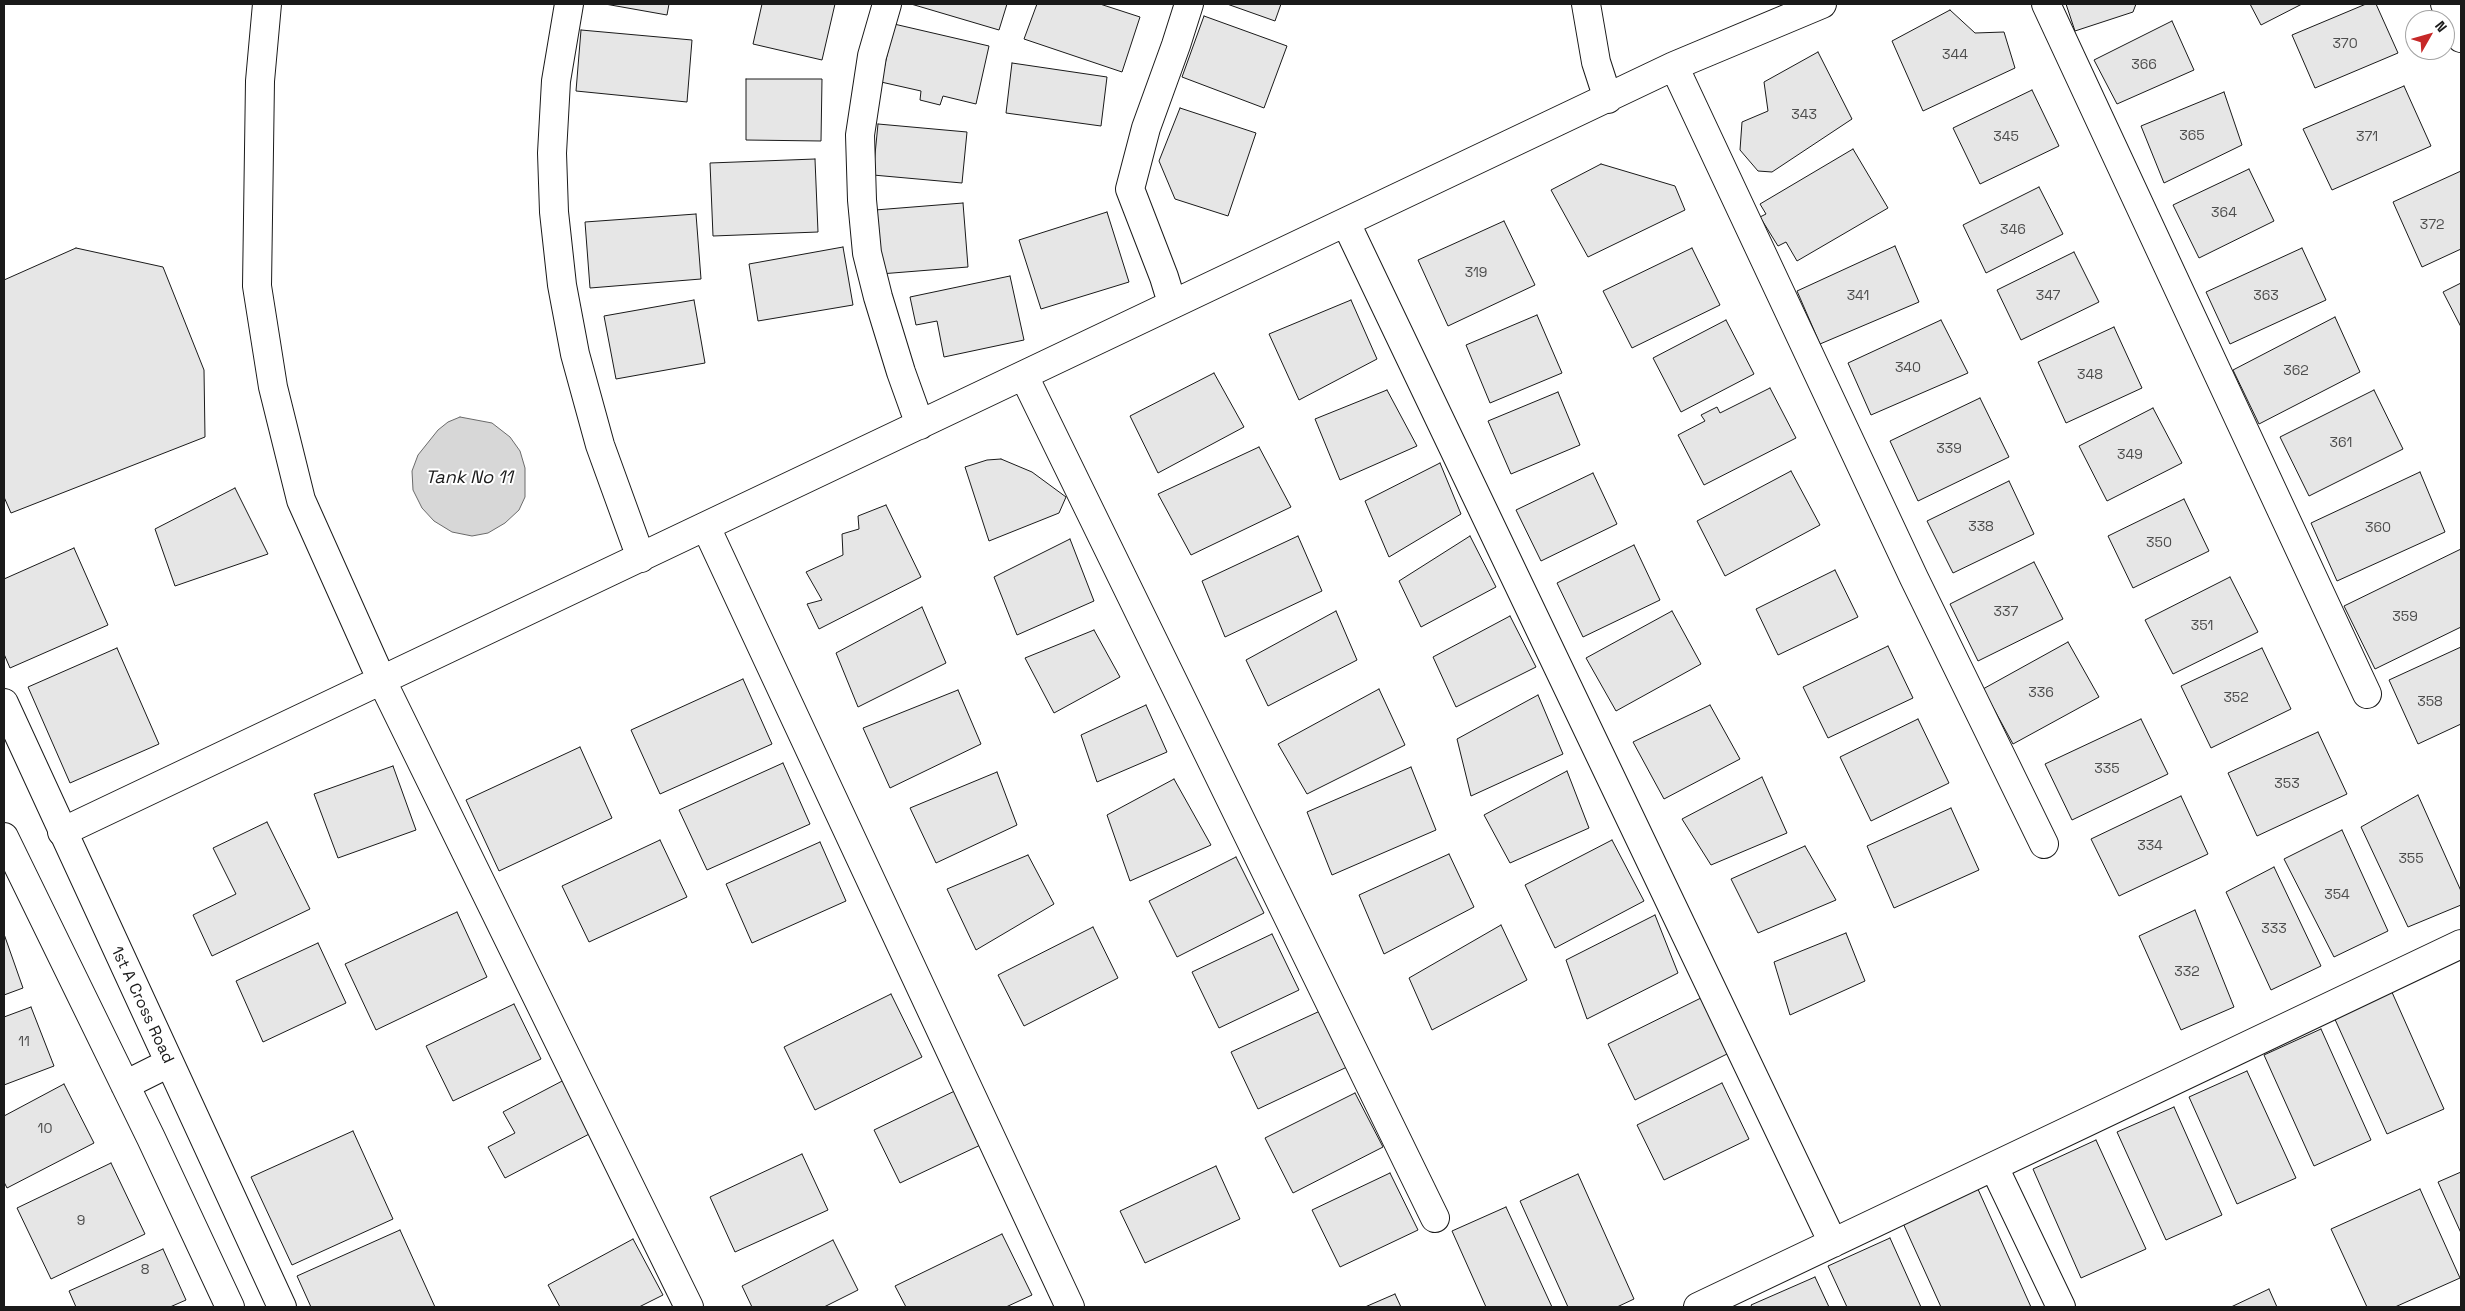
<!DOCTYPE html>
<style>
body{margin:0}
#map{position:relative;width:2465px;height:1311px;overflow:hidden;background:#fff;font-family:"Space Grotesk",sans-serif}
canvas{display:block}
.frame{position:absolute;inset:0;border:5px solid #1a1a1a;pointer-events:none}
.north{position:absolute;left:2405px;top:10px;width:50px;height:50px;box-sizing:border-box;background:#fff;border:1px solid #a3a3a3;border-radius:50%;rotate:52deg;font-size:14px;font-weight:700;line-height:20px;text-align:center;color:#1a1a1a}
.north::after{content:'';display:block;margin:auto;width:18px;height:22px;background:#c62828;clip-path:polygon(50% 0,100% 100%,50% 72%,0 100%)}
</style>
<div id="map">
<canvas width="2465" height="1311"></canvas>
<div class="frame"></div>
<div class="north">N</div>
</div>
<script>
const c = document.querySelector('canvas').getContext('2d');
c.lineJoin = 'round';
function fill(path, color) {
  c.fillStyle = color;
  c.fill(path, 'evenodd');
}
function poly(rows) {
  const path = new Path2D();
  for (const r of rows) {
    path.moveTo(r[0], r[1]);
    for (let i = 2; i < r.length; i += 2) path.lineTo(r[i], r[i + 1]);
  }
  return path;
}
function trace(path, color, width, dash) {
  c.strokeStyle = color;
  c.lineWidth = width;
  c.lineCap = dash ? 'butt' : 'round';
  c.setLineDash(dash || []);
  c.stroke(path);
}
function write(font, color, halo, rows, align = 'center') {
  c.font = font + ' "Space Grotesk",sans-serif';
  c.lineWidth = 4;
  c.setLineDash([]);
  c.textBaseline = 'middle';
  c.strokeStyle = halo;
  c.fillStyle = color;
  for (const [text, x, y, turn = 0] of rows) {
    c.save();
    c.translate(x, y);
    c.rotate((+turn || 0) * Math.PI / 180);
    c.textAlign = isNaN(turn) ? turn : align;
    if (halo) c.strokeText(text, 0, 0);
    c.fillText(text, 0, 0);
    c.restore();
  }
}
const water = poly([
 [460,417,492,423,510,437,520,451,525,468,525,497,519,510,505,523,488,533,472,536,452,532,434,521,422,508,413,490,412,471,418,455,438,430,448,422,460,417]
]);
fill(water, '#d7d7d7');
trace(water, '#6a6a6a', 1);
const building = poly([
 [605,4,669,4,667,15,605,4],
 [762,4,835,4,822,60,753,44,762,4],
 [911,4,1007,4,999,30,911,4],
 [1037,4,1100,4,1140,17,1122,72,1024,39,1037,4],
 [1227,4,1281,4,1275,21,1227,4],
 [2066,4,2136,4,2133,12,2075,31,2066,4],
 [2250,4,2302,4,2261,25,2250,4],
 [2366,4,2376,4,2398,53,2315,88,2292,35,2366,4],
 [1950,10,1975,33,2004,32,2015,68,1923,111,1892,41,1950,10],
 [1204,16,1287,46,1264,108,1182,77,1204,16],
 [2172,21,2194,70,2117,104,2094,60,2172,21],
 [894,24,989,46,976,104,943,96,940,105,920,100,921,91,881,82,894,24],
 [581,30,692,40,687,102,576,91,581,30],
 [1818,52,1852,119,1772,172,1758,171,1740,150,1742,122,1768,111,1764,82,1818,52],
 [1012,63,1107,77,1101,126,1006,113,1012,63],
 [746,79,822,79,821,141,746,140,746,79],
 [2404,86,2431,146,2332,190,2303,129,2404,86],
 [2032,90,2059,146,1980,184,1953,128,2032,90],
 [2224,92,2242,145,2164,183,2141,126,2224,92],
 [1180,108,1256,133,1228,216,1175,199,1159,161,1180,108],
 [878,124,967,132,962,183,873,175,878,124],
 [1853,149,1888,208,1797,261,1786,242,1778,246,1760,217,1766,214,1760,204,1853,149],
 [815,159,818,232,713,236,710,163,815,159],
 [1601,164,1675,186,1685,210,1588,257,1551,190,1601,164],
 [2249,169,2274,221,2199,258,2173,205,2249,169],
 [2461,171,2461,249,2422,267,2393,202,2461,171],
 [2039,187,2063,234,1986,273,1963,225,2039,187],
 [963,203,968,267,880,274,875,210,963,203],
 [1107,212,1129,282,1041,309,1019,240,1107,212],
 [696,214,701,279,590,288,585,222,696,214],
 [1504,221,1535,285,1448,326,1418,260,1504,221],
 [1895,246,1919,302,1820,344,1797,291,1895,246],
 [843,247,853,305,758,321,749,264,843,247],
 [76,248,163,267,204,370,205,437,11,513,4,497,4,280,76,248],
 [1692,248,1720,305,1632,348,1603,291,1692,248],
 [2302,248,2326,300,2230,344,2206,292,2302,248],
 [2074,252,2099,302,2021,340,1997,290,2074,252],
 [1010,276,1024,340,944,357,937,321,916,325,910,297,1010,276],
 [2461,283,2461,327,2443,292,2461,283],
 [694,300,705,363,616,379,604,316,694,300],
 [1351,300,1377,359,1299,400,1269,334,1351,300],
 [1537,315,1562,373,1490,403,1466,345,1537,315],
 [2335,317,2360,372,2259,424,2233,370,2335,317],
 [1726,320,1754,374,1681,412,1653,358,1726,320],
 [1941,320,1968,373,1871,415,1848,363,1941,320],
 [2114,327,2142,388,2066,423,2038,362,2114,327],
 [1214,373,1244,427,1158,473,1130,416,1214,373],
 [1770,388,1796,438,1704,485,1678,435,1705,421,1701,415,1717,407,1720,413,1770,388],
 [1387,390,1417,446,1340,480,1315,419,1387,390],
 [2374,390,2403,449,2309,496,2280,437,2374,390],
 [1558,392,1580,445,1511,474,1488,421,1558,392],
 [1980,398,2009,457,1918,501,1890,441,1980,398],
 [2153,408,2182,463,2107,501,2079,446,2153,408],
 [1259,447,1291,507,1191,555,1158,494,1259,447],
 [1001,459,1032,472,1066,497,1059,513,989,541,965,467,987,460,1001,459],
 [1440,463,1461,514,1389,557,1365,501,1440,463],
 [1791,471,1820,525,1725,576,1697,521,1791,471],
 [2420,472,2445,532,2337,581,2311,523,2420,472],
 [1593,473,1617,524,1541,561,1516,510,1593,473],
 [2009,481,2034,534,1953,573,1927,521,2009,481],
 [235,488,268,554,175,586,155,529,235,488],
 [2184,499,2209,551,2133,588,2108,536,2184,499],
 [886,505,921,577,819,629,807,604,822,600,806,572,843,555,842,534,859,529,858,516,886,505],
 [1298,536,1322,591,1225,637,1202,581,1298,536],
 [1470,536,1496,587,1421,627,1399,581,1470,536],
 [1070,539,1094,601,1017,635,994,577,1070,539],
 [1634,545,1660,600,1583,637,1557,583,1634,545],
 [74,548,108,625,10,668,4,654,4,579,74,548],
 [2461,549,2461,627,2375,669,2344,606,2461,549],
 [2034,562,2063,619,1978,661,1950,604,2034,562],
 [1835,570,1858,617,1778,655,1756,609,1835,570],
 [2230,577,2258,632,2173,674,2145,620,2230,577],
 [922,607,946,663,858,707,836,653,922,607],
 [1336,611,1357,660,1268,706,1246,660,1336,611],
 [1672,611,1701,664,1616,711,1586,658,1672,611],
 [1510,616,1536,667,1456,707,1433,657,1510,616],
 [1094,630,1120,677,1054,713,1025,658,1094,630],
 [2068,642,2099,697,2013,744,1983,689,2068,642],
 [1888,646,1913,698,1828,738,1803,687,1888,646],
 [2461,647,2461,724,2418,744,2389,680,2461,647],
 [117,648,159,744,70,783,28,687,117,648],
 [2262,648,2291,709,2211,748,2181,686,2262,648],
 [743,679,772,744,660,794,631,730,743,679],
 [1379,689,1405,745,1307,794,1278,744,1379,689],
 [958,690,981,744,890,788,863,728,958,690],
 [1538,695,1563,754,1471,796,1457,739,1538,695],
 [1146,705,1167,752,1097,782,1081,735,1146,705],
 [1710,705,1740,759,1664,799,1633,742,1710,705],
 [1918,719,1949,783,1871,821,1840,757,1918,719],
 [2141,719,2168,774,2072,820,2045,764,2141,719],
 [2318,732,2347,794,2257,836,2228,773,2318,732],
 [580,747,612,818,499,871,466,800,580,747],
 [783,763,810,824,707,870,679,810,783,763],
 [393,766,416,830,338,858,314,794,393,766],
 [1411,767,1436,830,1332,875,1307,812,1411,767],
 [1567,771,1589,828,1510,863,1484,815,1567,771],
 [997,772,1017,825,936,863,910,808,997,772],
 [1762,777,1787,833,1711,865,1682,819,1762,777],
 [1174,779,1211,845,1130,881,1107,815,1174,779],
 [2418,795,2461,891,2461,905,2408,927,2361,827,2418,795],
 [2181,796,2208,854,2119,896,2091,839,2181,796],
 [1951,808,1979,870,1894,908,1867,846,1951,808],
 [267,822,310,909,212,956,193,915,236,894,213,848,267,822],
 [2342,830,2388,931,2334,957,2284,859,2342,830],
 [660,840,687,897,589,942,562,886,660,840],
 [1612,840,1644,901,1555,948,1525,885,1612,840],
 [820,842,846,901,752,943,726,884,820,842],
 [1805,846,1836,900,1758,933,1731,879,1805,846],
 [1449,854,1474,907,1384,954,1359,895,1449,854],
 [1028,855,1054,904,976,950,947,889,1028,855],
 [1236,857,1264,913,1177,957,1149,901,1236,857],
 [2274,867,2321,966,2271,990,2226,892,2274,867],
 [2195,910,2234,1007,2181,1030,2139,936,2195,910],
 [457,912,487,977,376,1030,345,964,457,912],
 [1655,915,1678,973,1587,1019,1566,960,1655,915],
 [1501,925,1527,980,1432,1030,1409,978,1501,925],
 [1093,927,1118,978,1024,1026,998,975,1093,927],
 [1846,933,1865,981,1790,1015,1774,962,1846,933],
 [4,934,23,988,4,995,4,934],
 [1272,934,1299,990,1219,1028,1192,972,1272,934],
 [318,943,346,1003,263,1042,236,981,318,943],
 [2391,990,2444,1109,2387,1134,2333,1015,2391,990],
 [891,994,922,1057,815,1110,784,1047,891,994],
 [1705,996,1733,1051,1635,1100,1608,1044,1705,996],
 [514,1004,541,1059,453,1101,426,1046,514,1004],
 [31,1007,54,1066,4,1085,4,1017,31,1007],
 [1320,1011,1347,1067,1258,1109,1231,1052,1320,1011],
 [2321,1029,2371,1140,2314,1166,2264,1055,2321,1029],
 [2247,1071,2296,1178,2237,1204,2189,1097,2247,1071],
 [566,1079,593,1132,505,1178,488,1147,515,1133,503,1112,566,1079],
 [1722,1083,1749,1139,1664,1180,1637,1125,1722,1083],
 [64,1084,94,1143,7,1188,4,1182,4,1116,64,1084],
 [965,1086,991,1140,900,1183,874,1130,965,1086],
 [1355,1093,1383,1147,1293,1193,1265,1138,1355,1093],
 [2174,1107,2222,1215,2166,1240,2117,1132,2174,1107],
 [353,1131,393,1219,292,1265,251,1177,353,1131],
 [2096,1140,2146,1249,2081,1278,2033,1169,2096,1140],
 [802,1154,828,1210,735,1252,710,1197,802,1154],
 [111,1163,145,1234,51,1279,17,1208,111,1163],
 [1216,1166,1240,1219,1145,1263,1120,1211,1216,1166],
 [2461,1172,2461,1233,2438,1182,2461,1172],
 [1390,1173,1418,1230,1340,1267,1312,1210,1390,1173],
 [1578,1174,1634,1299,1617,1307,1568,1307,1520,1201,1578,1174],
 [1977,1187,2031,1307,1941,1307,1902,1221,1977,1187],
 [2420,1189,2460,1278,2395,1307,2367,1307,2331,1229,2420,1189],
 [1506,1207,1552,1307,1486,1307,1452,1231,1506,1207],
 [400,1230,435,1307,311,1307,297,1276,400,1230],
 [1002,1234,1032,1295,1006,1307,906,1307,895,1286,1002,1234],
 [1890,1238,1921,1307,1847,1307,1828,1266,1890,1238],
 [633,1239,663,1295,639,1307,560,1307,548,1285,633,1239],
 [833,1240,858,1290,824,1307,752,1307,742,1286,833,1240],
 [163,1249,186,1300,170,1307,76,1307,69,1291,163,1249],
 [1815,1277,1829,1307,1752,1307,1751,1305,1815,1277],
 [2269,1289,2277,1307,2231,1307,2269,1289],
 [1395,1294,1401,1307,1365,1307,1395,1294]
]);
fill(building, '#e6e6e6');
trace(building, '#1a1a1a', 1);
const street = poly([
 [267,4,260,81,257,286,273,387,301,500,382,681,689,1307],
 [569,4,556,81,552,153,554,212,562,285,575,354,600,445,641,558],
 [887,4,872,56,860,135,862,200,867,253,878,297,901,372,920,425],
 [1586,4,1596,62,1608,99],
 [2046,4,2367,694],
 [2445,4,2461,38],
 [1674,66,1914,578,2044,844],
 [1346,223,1833,1243],
 [1172,303,1164,277,1130,189,1146,128,1176,45,1189,4],
 [1024,376,1435,1218],
 [706,527,1070,1307],
 [62,832,1674,66,1822,4],
 [1994,1167,2061,1307],
 [1698,1307,2461,944]
]);
const secondary = poly([
 [4,703,282,1307],
 [4,837,151,1138,230,1307],
 [125,1085,169,1063]
]);
trace(street, '#1a1a1a', 30);
trace(secondary, '#1a1a1a', 30);
trace(street, '#fff', 28);
trace(secondary, '#fff', 28);
write('14px', '#4d4d4d', null, [
 ["370",2345,44],
 ["344",1955,55],
 ["366",2144,65],
 ["343",1804,115],
 ["365",2192,136],
 ["345",2006,137],
 ["371",2367,137],
 ["364",2224,213],
 ["372",2432,225],
 ["346",2013,230],
 ["319",1476,273],
 ["341",1858,296],
 ["347",2048,296],
 ["363",2266,296],
 ["340",1908,368],
 ["362",2296,371],
 ["348",2090,375],
 ["361",2341,443],
 ["339",1949,449],
 ["349",2130,455],
 ["338",1981,527],
 ["360",2378,528],
 ["350",2159,543],
 ["337",2006,612],
 ["359",2405,617],
 ["351",2202,626],
 ["336",2041,693],
 ["352",2236,698],
 ["358",2430,702],
 ["335",2107,769],
 ["353",2287,784],
 ["334",2150,846],
 ["355",2411,859],
 ["354",2337,895],
 ["333",2274,929],
 ["332",2187,972],
 ["11",24,1042],
 ["10",45,1129],
 ["9",81,1221],
 ["8",145,1270]
]);
write('16px', '#1a1a1a', '#fff', [
 ["1st A Cross Road",142,1005,65]
]);
write('italic 18px', '#1a1a1a', '#fff', [
 ["Tank No 11",469,478]
]);
</script>
